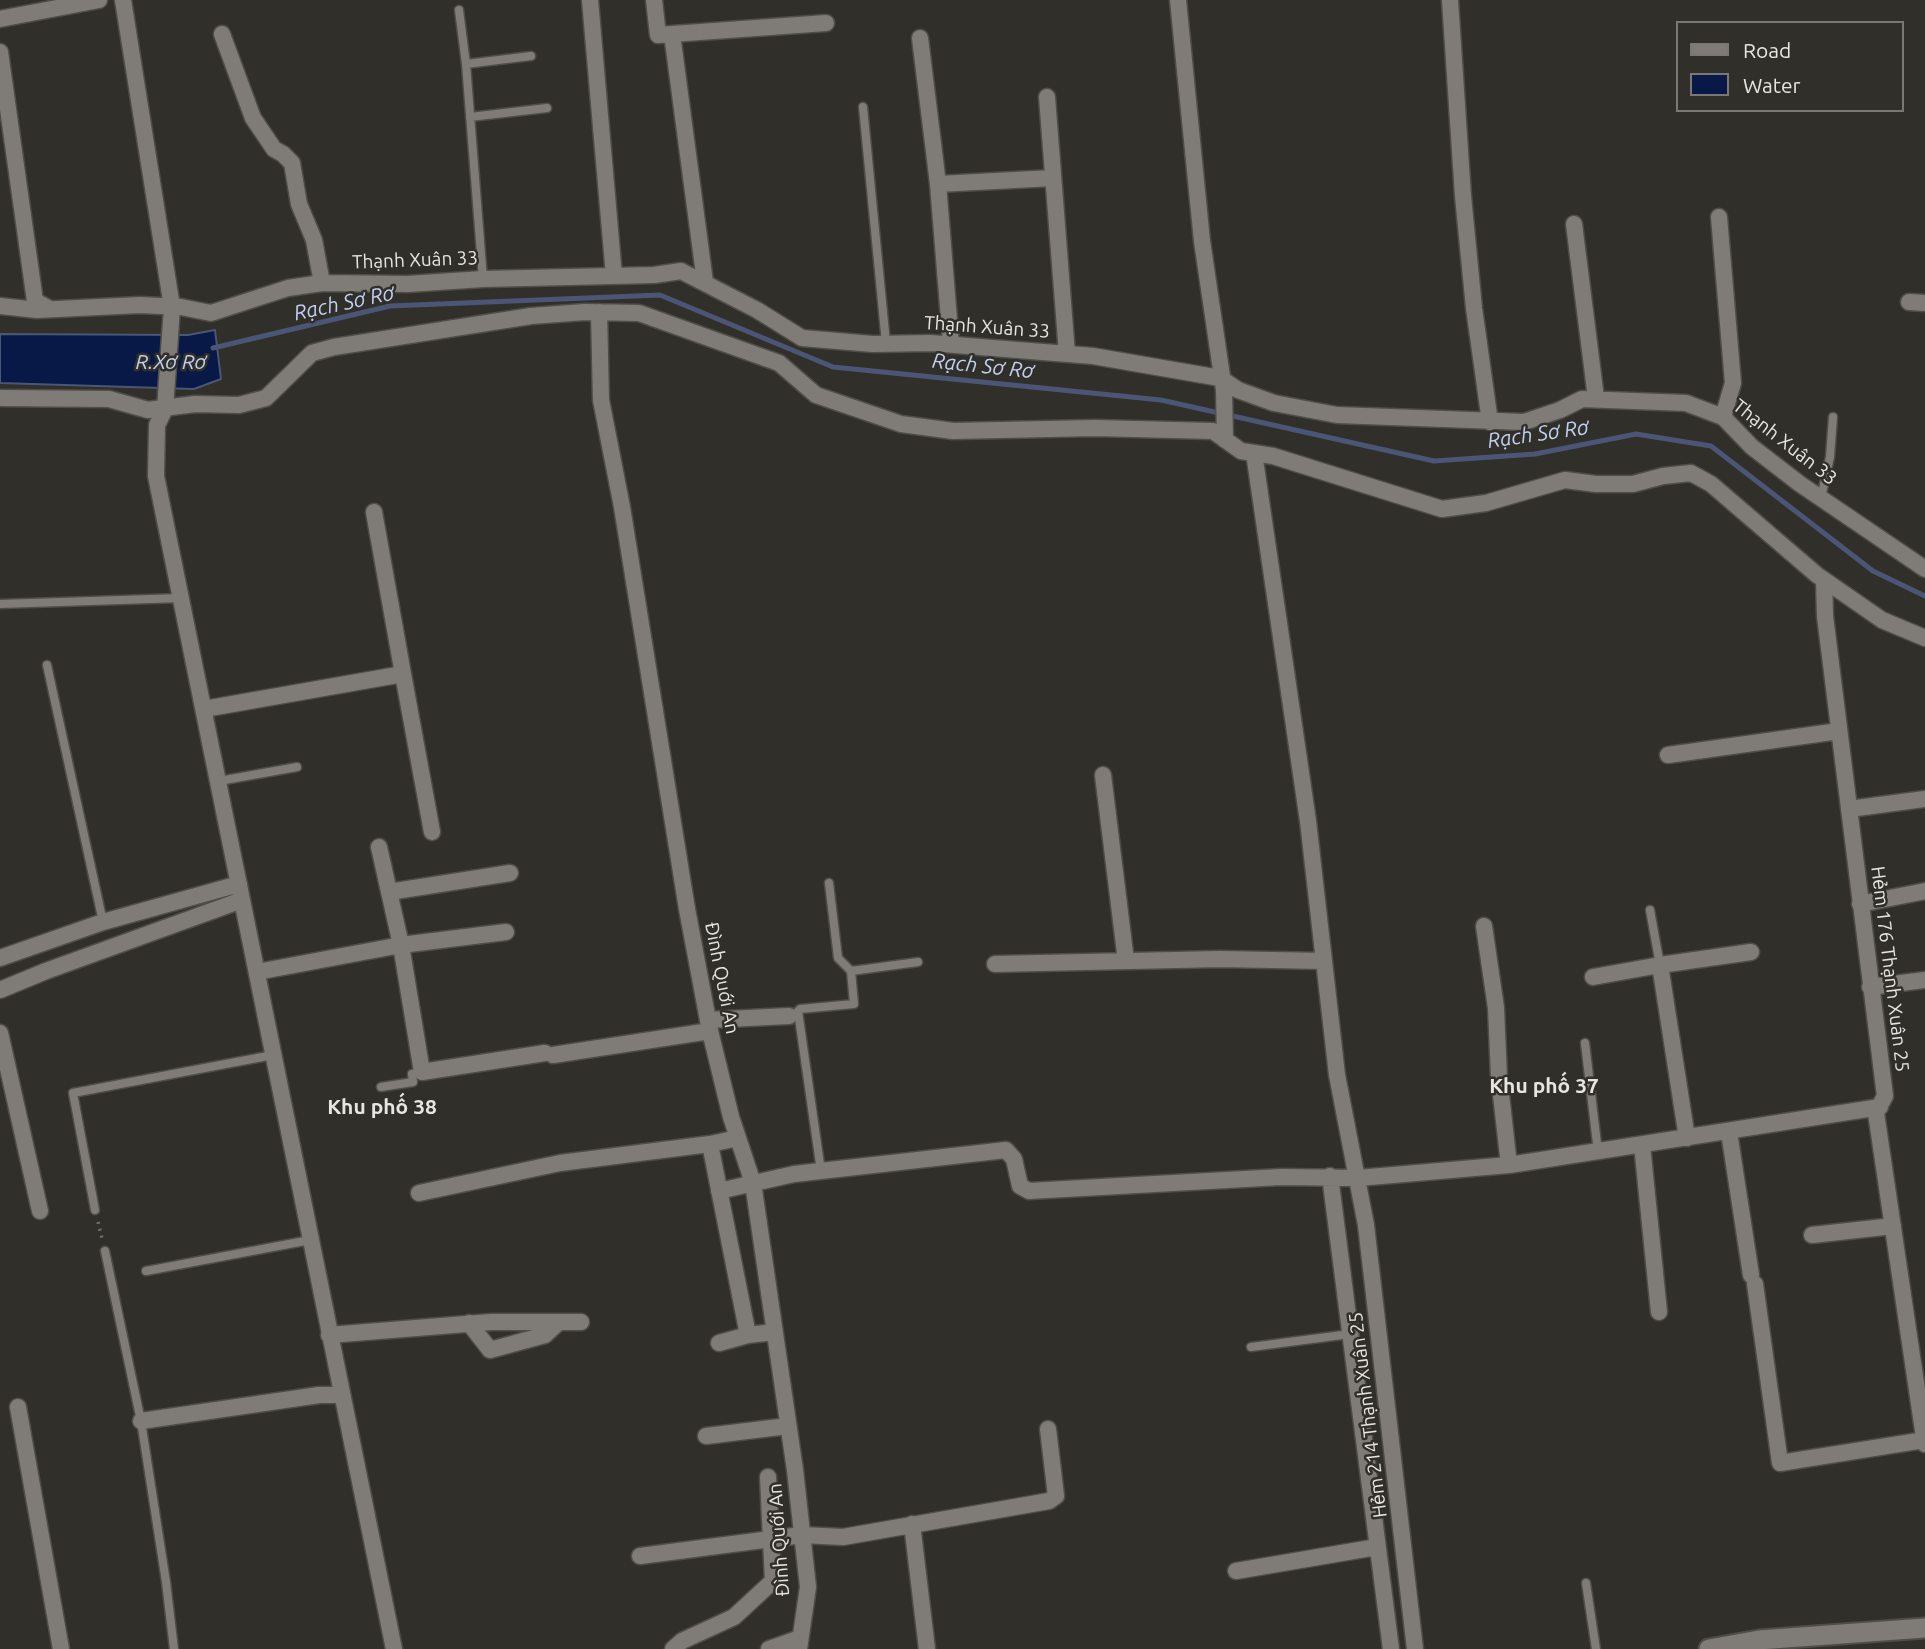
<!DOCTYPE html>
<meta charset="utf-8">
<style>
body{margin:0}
#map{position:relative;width:1925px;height:1649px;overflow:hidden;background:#312f2a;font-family:Ubuntu,sans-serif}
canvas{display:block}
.legend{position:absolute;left:1676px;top:21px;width:228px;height:91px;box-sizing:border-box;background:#312f2a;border:2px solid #797874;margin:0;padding:9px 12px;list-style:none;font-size:21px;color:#e6e5e2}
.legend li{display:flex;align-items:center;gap:14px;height:35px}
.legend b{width:35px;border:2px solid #797874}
</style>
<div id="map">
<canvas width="1925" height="1649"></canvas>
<ul class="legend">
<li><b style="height:9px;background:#7f7c77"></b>Road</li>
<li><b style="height:19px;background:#081947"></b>Water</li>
</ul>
</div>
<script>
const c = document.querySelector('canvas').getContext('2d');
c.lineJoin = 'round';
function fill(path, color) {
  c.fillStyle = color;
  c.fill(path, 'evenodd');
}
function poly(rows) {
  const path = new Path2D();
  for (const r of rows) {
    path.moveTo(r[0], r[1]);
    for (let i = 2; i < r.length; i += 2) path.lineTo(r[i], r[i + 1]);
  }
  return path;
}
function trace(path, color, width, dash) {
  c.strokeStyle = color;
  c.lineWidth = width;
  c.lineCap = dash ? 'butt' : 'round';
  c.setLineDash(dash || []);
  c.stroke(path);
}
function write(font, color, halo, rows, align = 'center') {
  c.font = font + ' Ubuntu,sans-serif';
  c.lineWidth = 5;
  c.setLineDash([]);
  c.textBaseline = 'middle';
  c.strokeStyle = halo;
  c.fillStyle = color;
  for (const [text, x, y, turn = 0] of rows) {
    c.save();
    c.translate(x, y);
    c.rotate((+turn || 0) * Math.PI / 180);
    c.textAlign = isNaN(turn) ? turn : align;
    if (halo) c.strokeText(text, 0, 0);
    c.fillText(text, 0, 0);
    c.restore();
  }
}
const water = poly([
 [215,330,221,379,194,389,0,383,0,334,188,335,215,330]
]);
fill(water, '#081947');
trace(water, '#4b5676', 2);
trace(poly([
 [213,348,390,306,660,295,833,367,1161,400,1434,461,1535,454,1636,434,1711,446,1873,571,1925,596]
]), '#4b5676', 5);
const service = poly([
 [459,10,466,64,483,279],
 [466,64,531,56],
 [863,107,886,343],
 [470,117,547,108],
 [1821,498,1830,457,1833,417],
 [0,604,181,598],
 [47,665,103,922],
 [219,781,297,767],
 [1650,910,1660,965],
 [851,971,918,962],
 [1585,1043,1598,1152],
 [381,1087,413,1082,412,1074,422,1072],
 [821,1171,798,1011,800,1009,854,1004,851,971,838,958,829,883],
 [95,1210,73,1093,273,1055],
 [105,1251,141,1421,166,1582,174,1649],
 [146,1271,310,1240],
 [1251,1347,1350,1334],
 [1586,1583,1596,1649]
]);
const minor = poly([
 [123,0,172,307,165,409,157,425,156,476,394,1649],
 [590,0,614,276],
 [654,0,658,35,826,23],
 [1178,0,1202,241,1224,390,1225,440],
 [1450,0,1463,196,1474,308,1490,422],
 [0,19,99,0],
 [222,34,253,118,274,149,283,154,292,163,299,204,314,240,322,283],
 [672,34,705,282],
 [920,38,938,184,951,344],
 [0,52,35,301,50,309],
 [1047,97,1067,354],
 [938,184,1053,178],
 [1719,217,1733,383,1723,417],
 [1574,224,1596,398],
 [1909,302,1925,303],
 [0,306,37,310,140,305,181,307,211,313,288,288,322,283,408,284,483,279,654,275,681,271,757,310,802,338,873,344,930,343,1093,356,1220,378,1238,390,1274,403,1337,415,1524,422,1560,410,1582,399,1686,403,1723,417,1752,447,1800,484,1925,569],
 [599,312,601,400,622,507,687,909,710,1031,731,1117,753,1183,795,1470,808,1587,799,1649],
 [0,398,109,399,148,410,195,404,239,405,266,398,312,353,334,347,531,316,585,312,639,313,779,363,816,395,901,424,953,431,1095,428,1213,431,1241,451,1273,456,1442,509,1486,503,1565,480,1596,484,1633,484,1663,476,1691,473,1711,484,1817,575,1882,620,1925,638],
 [1254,453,1308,821,1337,1075,1366,1225,1415,1649],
 [1824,580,1825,616,1885,1096,1876,1113,1925,1444],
 [403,674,432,832],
 [204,709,403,674,374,512],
 [1668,755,1839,731],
 [1103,775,1126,961],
 [1849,809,1925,799],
 [379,847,401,945,506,932],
 [389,892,510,873],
 [1860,904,1925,891],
 [1484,926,1496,1008,1499,1077,1509,1165],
 [0,958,103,922,239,884],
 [995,964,1220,959,1324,961],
 [1660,965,1751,952],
 [257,972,401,945,422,1072,545,1053],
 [1593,977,1660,965,1687,1138],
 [1870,987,1925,980],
 [0,990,46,971,242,900],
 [708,1020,789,1016],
 [0,1033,40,1211],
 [553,1055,710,1031],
 [1729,1132,1751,1275],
 [738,1138,710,1144,748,1335],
 [1642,1145,1659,1312],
 [1330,1176,1391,1649],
 [719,1191,794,1174,1006,1150,1014,1159,1020,1186,1029,1191,1281,1177,1358,1178,1509,1165,1880,1107],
 [419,1193,560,1163,710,1144],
 [1812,1235,1893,1226],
 [1755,1284,1780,1463,1925,1440],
 [469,1323,490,1350,545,1335,559,1322],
 [329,1335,491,1322,581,1322],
 [719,1343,748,1335,774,1332],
 [18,1407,61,1649],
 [141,1421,319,1395,342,1395],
 [706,1436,788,1426],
 [912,1524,927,1649],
 [640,1556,802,1535,843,1537,1049,1501,1056,1496,1048,1429],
 [1236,1571,1377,1547],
 [673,1649,682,1641,734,1617,773,1581,768,1477],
 [769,1649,800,1638]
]);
const tertiary = poly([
 [1709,1649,1759,1640,1925,1628]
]);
trace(service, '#4e4d49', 11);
trace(minor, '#4e4d49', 19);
trace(tertiary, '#4e4d49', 23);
trace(poly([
 [98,1222,103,1242]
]), '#706f6a', 3.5, [2, 5]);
trace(service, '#7f7c77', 8);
trace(minor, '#7f7c77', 16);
trace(tertiary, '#7f7c77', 19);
write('19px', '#e6e5e2', '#312f2a', [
 ["Thạnh Xuân 33",415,260,-2],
 ["Thạnh Xuân 33",987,327,4],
 ["Thạnh Xuân 33",1785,442,38],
 ["Hẻm 176 Thạnh Xuân 25",1890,969,83],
 ["Đình Quới An",722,978,79],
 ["Hẻm 214 Thạnh Xuân 25",1368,1415,-97],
 ["Đình Quới An",779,1540,-94]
]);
write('italic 21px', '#c1d0f0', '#312f2a', [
 ["Rạch Sơ Rơ",344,303,-12],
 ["R.Xơ Rơ",171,362],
 ["Rạch Sơ Rơ",983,366,6],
 ["Rạch Sơ Rơ",1538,434,-8]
]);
write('bold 21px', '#e6e5e2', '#312f2a', [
 ["Khu phố 37",1544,1086],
 ["Khu phố 38",382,1107]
]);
</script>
